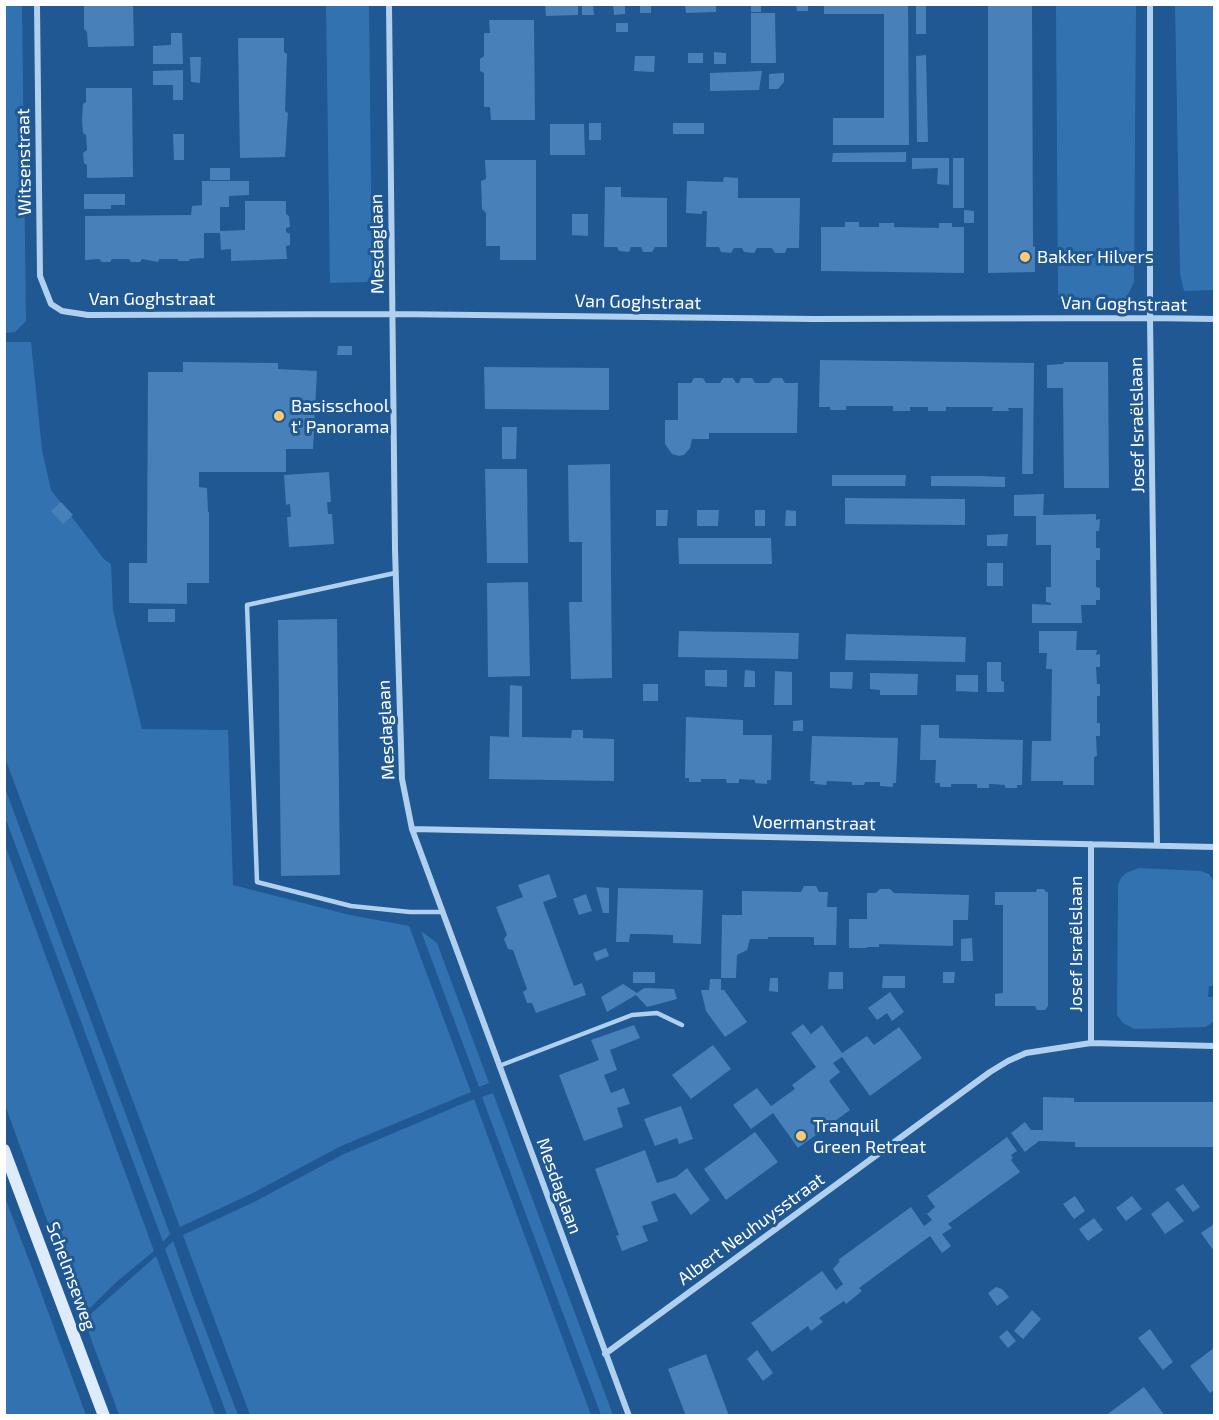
<!DOCTYPE html>
<meta charset="utf-8">
<style>
body{margin:0}
#map{position:relative;width:1219px;height:1420px;overflow:hidden;background:#1f5892;font-family:"Exo 2",sans-serif}
canvas{display:block}
.frame{position:absolute;inset:0;border:6px solid #fff;pointer-events:none}
</style>
<div id="map">
<canvas width="1219" height="1420"></canvas>
<div class="frame"></div>
</div>
<script>
const c = document.querySelector('canvas').getContext('2d');
c.lineJoin = 'round';
function fill(path, color) {
  c.fillStyle = color;
  c.fill(path, 'evenodd');
}
function poly(rows) {
  const path = new Path2D();
  for (const r of rows) {
    path.moveTo(r[0], r[1]);
    for (let i = 2; i < r.length; i += 2) path.lineTo(r[i], r[i + 1]);
  }
  return path;
}
function trace(path, color, width, dash) {
  c.strokeStyle = color;
  c.lineWidth = width;
  c.lineCap = dash ? 'butt' : 'round';
  c.setLineDash(dash || []);
  c.stroke(path);
}
function write(font, color, halo, rows, align = 'center') {
  c.font = font + ' "Exo 2",sans-serif';
  c.lineWidth = 6;
  c.setLineDash([]);
  c.textBaseline = 'middle';
  c.strokeStyle = halo;
  c.fillStyle = color;
  for (const [text, x, y, turn = 0] of rows) {
    c.save();
    c.translate(x, y);
    c.rotate((+turn || 0) * Math.PI / 180);
    c.textAlign = isNaN(turn) ? turn : align;
    if (halo) c.strokeText(text, 0, 0);
    c.fillText(text, 0, 0);
    c.restore();
  }
}
fill(poly([
 [4,5,22,5,26,321,15,332,5,333],
 [326,5,369,5,372,273,367,282,330,283],
 [1056,5,1136,5,1134,282,1125,301,1058,300],
 [1175,5,1214,5,1214,290,1184,291,1180,273],
 [5,342,31,342,42,450,51,490,104,559,111,564,113,611,142,729,228,730,233,885,350,915,409,926,471,1092,341,1146,251,1194,180,1227,5,758],
 [5,788,170,1234,163,1242,5,817],
 [5,845,154,1251,115,1283,82,1316,5,1105],
 [1139,868,1201,871,1209,874,1214,881,1214,986,1209,986,1208,997,1214,997,1214,1021,1206,1027,1134,1029,1123,1023,1117,1015,1118,885,1121,878,1126,873],
 [421,931,437,943,489,1083,479,1087],
 [493,1093,589,1351,613,1415,601,1415,482,1097],
 [474,1099,591,1415,250,1415,183,1235,254,1202,344,1154],
 [4,1195,35,1276,86,1415,5,1415],
 [173,1241,193,1297,238,1415,227,1415,165,1249],
 [156,1256,215,1415,119,1415,114,1401,84,1320]
]), '#3372b0');
fill(poly([
 [84,4,133,4,134,46,88,47,87,32,84,29],
 [545,4,578,4,578,15,546,16],
 [582,4,593,4,594,15,582,15],
 [613,4,625,4,625,14,614,15],
 [640,4,651,4,651,13,640,13],
 [685,4,716,4,716,12,686,13],
 [751,4,761,4,761,12,751,12],
 [796,4,808,4,808,11,797,11],
 [824,4,908,4,909,145,833,145,833,118,884,118,884,14,824,14],
 [916,4,926,4,926,34,916,34],
 [988,4,1032,4,1033,247,1035,246,1035,272,988,273],
 [751,13,775,13,776,63,751,63],
 [489,20,534,20,535,120,491,120,490,107,484,107,484,73,480,71,480,59,484,56,484,33,490,33],
 [616,23,628,23,628,32,616,32],
 [171,33,182,33,183,64,153,64,153,46,171,45],
 [238,38,284,38,284,52,287,54,285,111,288,113,285,157,240,158],
 [714,52,726,53,726,64,714,64],
 [688,53,703,53,703,63,688,63],
 [926,55,928,142,917,142,916,56],
 [635,56,655,56,654,72,634,71],
 [190,57,201,57,200,83,191,82],
 [183,70,183,100,173,100,173,85,153,85,153,71],
 [762,71,759,90,710,91,710,73],
 [784,73,784,82,778,89,769,89,769,74],
 [86,88,132,88,133,177,87,178,87,165,84,163,83,153,87,150,86,135,83,133,82,118,83,104,86,102],
 [589,123,601,123,601,140,589,140],
 [673,123,704,123,704,134,673,134],
 [550,124,584,124,585,155,550,155],
 [173,134,184,134,184,160,174,160],
 [906,152,906,162,832,162,833,153],
 [912,158,949,158,949,185,937,184,938,168,912,169],
 [953,158,964,158,964,208,953,208],
 [485,160,536,160,536,260,500,260,500,246,486,246,486,213,482,209,481,181,486,179],
 [210,168,230,168,230,180,210,180],
 [724,177,738,178,738,198,800,198,799,248,787,248,785,253,775,253,772,248,757,248,754,253,744,252,742,248,734,248,731,253,721,252,719,247,706,247,707,211,702,211,702,214,686,213,687,181,723,182],
 [202,181,249,181,249,195,229,196,229,207,220,207,220,231,245,230,245,201,286,201,286,214,289,216,290,227,286,228,286,232,290,234,290,245,286,246,287,259,231,261,231,249,221,250,220,233,204,233,204,258,190,259,189,261,179,261,177,259,159,259,158,262,142,259,140,262,131,262,129,259,112,259,110,262,102,262,99,259,85,260,85,216,191,215,192,206,202,205],
 [605,187,621,187,621,197,667,198,667,247,655,247,652,252,643,252,641,247,631,247,629,252,619,251,617,247,604,247],
 [84,194,125,194,125,205,111,205,111,209,84,209],
 [964,210,974,211,974,223,964,223],
 [572,214,588,214,588,236,572,235],
 [845,222,859,222,859,227,879,227,879,223,894,223,894,227,939,228,939,223,952,223,952,227,964,227,964,273,821,271,821,227,845,227],
 [338,346,352,346,352,355,337,355],
 [820,360,1034,363,1033,474,1022,474,1023,408,1008,408,1009,411,992,411,993,407,946,407,946,411,928,411,928,407,910,407,910,411,893,411,893,406,846,406,846,410,830,410,830,407,819,407],
 [183,362,278,363,278,369,317,371,313,449,286,449,286,472,199,472,199,487,207,488,208,512,209,512,209,583,187,583,187,604,129,603,129,563,147,563,148,372,183,372],
 [1064,362,1108,362,1109,488,1064,488,1063,388,1047,388,1047,365,1063,364],
 [484,367,609,368,609,410,485,409],
 [694,378,703,378,706,383,720,383,723,378,733,378,736,383,739,383,741,378,752,378,755,383,769,383,773,378,782,378,785,383,798,383,797,433,709,433,709,439,692,439,690,448,684,455,679,456,672,454,665,444,665,420,678,420,678,383,691,383],
 [502,427,517,427,516,459,502,459],
 [610,464,612,678,571,679,569,602,582,602,582,542,569,542,568,465],
 [485,469,527,469,528,563,487,563],
 [329,472,331,502,327,502,328,514,332,514,334,544,289,547,287,517,291,517,290,504,286,505,284,475],
 [832,475,906,475,905,486,832,486],
 [931,476,980,476,1005,477,1005,487,943,486,931,486],
 [1044,494,1043,515,1096,514,1096,520,1100,519,1099,531,1096,531,1096,548,1100,548,1100,560,1096,560,1096,587,1100,588,1100,600,1096,600,1096,605,1081,605,1082,623,1032,623,1032,604,1051,605,1051,603,1046,602,1046,587,1051,587,1051,545,1036,545,1036,516,1014,516,1014,495],
 [845,498,965,499,965,525,845,524],
 [61,502,73,515,63,524,51,511],
 [656,510,668,510,667,526,656,526],
 [697,510,719,510,718,526,697,526],
 [755,510,765,510,765,526,755,526],
 [786,510,796,511,796,526,785,526],
 [1008,534,1007,546,987,546,987,535],
 [678,538,771,538,772,564,679,564],
 [987,563,1003,563,1003,586,987,586],
 [528,582,530,676,488,677,487,583],
 [148,609,175,609,175,622,148,622],
 [337,619,340,875,281,876,278,620],
 [679,631,799,633,798,659,678,657],
 [1039,631,1077,631,1076,650,1097,650,1096,655,1100,654,1100,667,1096,667,1097,684,1100,684,1100,696,1097,696,1097,723,1100,723,1100,736,1096,736,1097,756,1094,757,1094,785,1063,785,1063,781,1031,781,1032,741,1051,741,1052,669,1046,669,1047,653,1039,653],
 [846,634,966,637,965,662,845,660],
 [987,662,1001,662,1001,681,1004,682,1004,692,987,692],
 [705,670,727,670,727,687,705,686],
 [745,670,755,671,755,687,744,687],
 [775,671,792,672,792,705,774,705],
 [830,672,853,672,852,689,830,688],
 [870,673,918,674,917,695,880,695,880,690,870,689],
 [956,675,978,675,978,692,956,691],
 [643,684,658,684,658,701,643,701],
 [510,685,522,686,522,737,571,738,572,730,583,730,583,738,614,739,614,781,489,779,490,736,509,737],
 [686,717,743,720,743,735,772,735,771,780,767,780,767,784,755,783,755,780,739,779,739,783,727,783,726,779,701,779,701,782,689,782,689,778,685,778],
 [803,720,803,731,793,731,793,721],
 [921,725,939,725,939,738,1023,740,1022,785,1017,785,1017,788,1005,788,1005,785,991,784,989,784,989,788,977,788,977,784,951,784,951,787,940,787,940,783,935,783,936,760,920,760],
 [812,736,898,738,896,783,893,783,893,787,880,786,880,782,865,782,864,785,852,785,852,782,827,781,826,785,814,784,815,781,810,781],
 [549,874,557,897,543,902,574,986,582,983,586,995,536,1013,532,1003,527,1003,523,992,527,989,513,950,508,949,504,939,507,935,496,907,523,897,518,885],
 [804,886,816,886,819,892,828,892,827,907,837,907,836,945,814,945,814,937,768,937,768,939,750,939,747,950,737,955,736,978,721,978,722,915,742,915,742,891,801,892],
 [596,887,609,888,609,913,603,913],
 [618,888,703,890,701,944,673,943,673,935,644,934,630,934,629,942,616,942],
 [880,889,890,889,894,893,969,895,968,920,953,920,953,946,879,944,879,947,867,947,867,948,849,948,849,919,867,919,867,893,876,893],
 [1037,889,1044,889,1046,892,1048,892,1048,1006,1045,1010,1037,1010,1035,1006,995,1006,995,994,1003,993,1003,905,995,905,995,892,1036,892],
 [586,894,592,911,579,915,573,899],
 [972,938,973,961,961,961,961,939],
 [606,948,609,956,596,961,593,953],
 [633,972,655,972,655,983,633,983],
 [829,972,843,972,843,989,828,989],
 [943,972,955,972,954,983,943,983],
 [883,976,905,976,905,988,882,988],
 [770,978,778,978,778,992,769,991],
 [710,979,721,979,721,990,724,990,747,1022,725,1037,706,1011,701,990,709,990],
 [623,984,637,993,644,988,674,989,677,999,647,1007,636,995,607,1012,601,997],
 [890,992,904,1012,892,1021,887,1013,877,1020,868,1008],
 [803,1024,811,1034,822,1025,842,1053,867,1036,874,1045,899,1027,922,1058,870,1096,842,1057,833,1063,840,1072,829,1081,850,1110,798,1148,773,1113,751,1129,733,1105,757,1088,771,1106,795,1089,792,1085,816,1067,791,1033],
 [634,1025,640,1038,610,1050,617,1070,604,1075,611,1093,624,1088,630,1104,617,1108,623,1127,584,1141,559,1075,599,1060,591,1040],
 [713,1045,731,1069,691,1099,672,1075],
 [1043,1097,1074,1098,1074,1102,1214,1102,1214,1147,1075,1147,1075,1142,1039,1141,1025,1152,1011,1133,1025,1122,1031,1130,1043,1130],
 [681,1106,693,1139,679,1144,677,1138,655,1146,644,1119],
 [755,1132,778,1162,726,1200,704,1169],
 [1007,1137,1017,1151,1011,1155,1013,1158,1011,1160,1020,1172,948,1224,952,1228,942,1234,951,1246,942,1253,930,1236,859,1288,862,1291,846,1304,844,1301,819,1318,823,1322,811,1331,808,1326,772,1352,751,1323,822,1271,836,1290,843,1284,833,1269,840,1261,838,1260,911,1207,924,1226,932,1220,927,1214,935,1207,927,1196],
 [645,1150,657,1183,676,1177,687,1168,710,1200,691,1215,675,1193,651,1202,658,1221,642,1226,648,1241,622,1251,616,1236,619,1235,595,1169],
 [1183,1184,1200,1207,1193,1212,1175,1189],
 [1075,1196,1085,1211,1074,1219,1063,1204],
 [1132,1196,1142,1209,1126,1221,1116,1208],
 [1168,1201,1184,1221,1165,1234,1151,1214],
 [1094,1218,1103,1230,1088,1241,1079,1229],
 [1214,1224,1214,1251,1201,1233],
 [996,1287,1002,1289,1009,1297,997,1306,988,1293],
 [1032,1310,1041,1319,1023,1339,1014,1331],
 [1150,1329,1173,1362,1163,1370,1138,1338],
 [1007,1330,1016,1341,1008,1348,999,1337],
 [1214,1348,1214,1390,1210,1393,1190,1366],
 [757,1350,773,1373,763,1381,747,1359],
 [706,1354,722,1397,729,1416,686,1416,684,1411,668,1369],
 [1144,1387,1165,1416,1105,1416]
]), '#4881b9');
trace(poly([
 [395,573,247,605,257,882,351,906,410,912,443,912],
 [499,1066,632,1015,657,1013,682,1025]
]), '#b0d0ee', 4.5);
trace(poly([
 [37,4,40,276,51,304,62,311,88,315,393,314,814,319,1150,318,1214,319],
 [389,4,395,549,402,779,412,829,629,1416],
 [1150,4,1150,318,1157,845],
 [412,829,1214,847],
 [1091,1043,1091,844],
 [605,1354,990,1072,1008,1061,1026,1053,1091,1043,1214,1046]
]), '#b0d0ee', 6);
trace(poly([
 [4,1150,104,1416]
]), '#ddebfa', 12);
for (const [x, y, r, color] of [
 [1025,257,6,"#fccb71"],
 [279,416,6,"#fccb71"],
 [801,1136,6,"#fccb71"]
]) {
  const dot = new Path2D();
  dot.arc(x, y, r, 0, 2 * Math.PI);
  c.fillStyle = color;
  c.fill(dot);
  trace(dot, '#1f5892', 2);
}
write('18px', '#fff', '#1f5892', [
 ["Witsenstraat",24,162,-91],
 ["Mesdaglaan",377,244,-91],
 ["Van Goghstraat",152,299],
 ["Van Goghstraat",638,302,1],
 ["Van Goghstraat",1124,304,1],
 ["Josef Israëlslaan",1137,425,-91],
 ["Mesdaglaan",386,730,-93],
 ["Voermanstraat",814,823,1],
 ["Josef Israëlslaan",1076,944,-90],
 ["Mesdaglaan",559,1186,70],
 ["Albert Neuhuysstraat",751,1229,-36],
 ["Schelmseweg",71,1276,70]
]);
write('18px', '#fff', '#1f5892', [
 ["Bakker Hilvers",1037,257],
 ["Basisschool",291,406],
 ["t' Panorama",291,427],
 ["Tranquil",813,1126],
 ["Green Retreat",813,1147]
], 'left');
</script>
